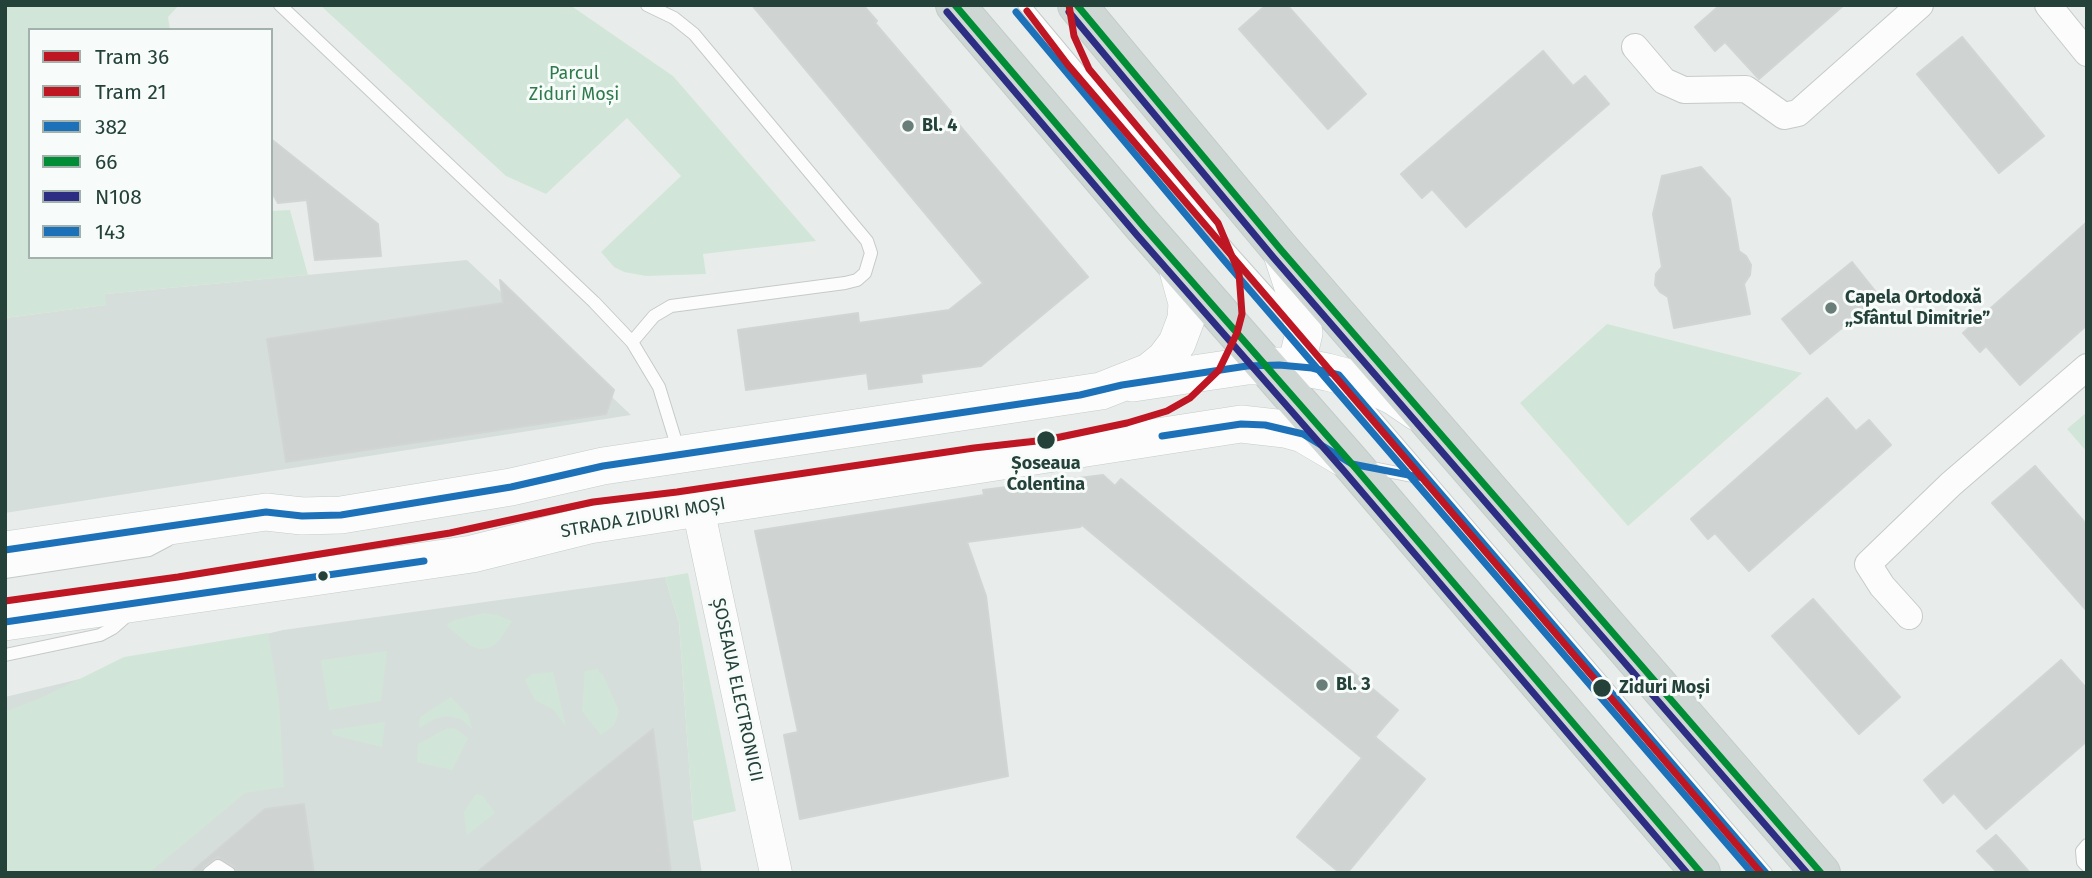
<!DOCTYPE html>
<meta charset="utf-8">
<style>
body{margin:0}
#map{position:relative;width:2092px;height:878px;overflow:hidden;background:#e8edeb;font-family:"Fira Sans",sans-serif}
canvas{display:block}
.frame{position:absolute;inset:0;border:7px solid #24423a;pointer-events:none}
.legend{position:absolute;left:28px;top:28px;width:245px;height:231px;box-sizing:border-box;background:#f7fbf9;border:2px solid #a3b1ad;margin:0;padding:9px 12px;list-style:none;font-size:21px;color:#24423a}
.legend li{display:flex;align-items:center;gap:14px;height:35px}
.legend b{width:35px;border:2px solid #a3b1ad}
</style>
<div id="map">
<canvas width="2092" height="878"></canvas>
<div class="frame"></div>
<ul class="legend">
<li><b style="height:9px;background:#be1622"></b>Tram 36</li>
<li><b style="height:9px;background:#be1622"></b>Tram 21</li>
<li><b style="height:9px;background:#1d71b8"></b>382</li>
<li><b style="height:9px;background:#008d36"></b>66</li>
<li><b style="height:9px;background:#2d2e83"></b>N108</li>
<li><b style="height:9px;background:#1d71b8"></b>143</li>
</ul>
</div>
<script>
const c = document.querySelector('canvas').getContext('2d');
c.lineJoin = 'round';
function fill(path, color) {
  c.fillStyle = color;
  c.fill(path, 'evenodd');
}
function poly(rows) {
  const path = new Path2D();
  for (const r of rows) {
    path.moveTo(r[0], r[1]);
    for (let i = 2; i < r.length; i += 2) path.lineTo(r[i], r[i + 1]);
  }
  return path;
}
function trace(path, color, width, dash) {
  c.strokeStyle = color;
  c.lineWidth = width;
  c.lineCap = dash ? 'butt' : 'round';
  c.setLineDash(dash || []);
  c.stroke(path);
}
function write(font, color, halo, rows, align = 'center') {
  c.font = font + ' "Fira Sans",sans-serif';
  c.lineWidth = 6;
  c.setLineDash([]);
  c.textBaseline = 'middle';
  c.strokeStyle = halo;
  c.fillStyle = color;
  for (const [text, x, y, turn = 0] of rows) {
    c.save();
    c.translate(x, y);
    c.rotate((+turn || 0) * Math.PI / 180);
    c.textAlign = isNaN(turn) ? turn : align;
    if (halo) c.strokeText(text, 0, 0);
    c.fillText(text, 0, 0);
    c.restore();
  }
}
fill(poly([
 [467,260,631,415,5,513,5,318,105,305,104,294],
 [665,577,679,623,693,821,702,873,5,873,5,697,283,630]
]), '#d6dedb');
fill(poly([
 [5,5,179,5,168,17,170,30,30,30,30,257,271,257,271,211,290,210,308,275,105,294,106,305,5,318],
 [320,5,570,5,673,76,816,241,703,254,706,274,646,276,624,272,614,267,601,252,681,176,627,118,546,194,506,176],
 [1607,324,1802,373,1628,526,1520,403],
 [2087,412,2087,452,2067,429],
 [688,573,736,811,693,821,679,623,665,577],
 [484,613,497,615,512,621,498,642,491,647,480,649,471,646,446,625,455,620],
 [268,633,279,701,284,787,245,793,149,873,5,873,5,712,43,697,124,657],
 [387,651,381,701,329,710,321,660],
 [597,669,603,675,619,711,614,725,601,735,582,711,585,671],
 [553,672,566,727,554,710,535,700,525,680,532,674],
 [451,697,468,715,472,729,461,719,447,716,434,719,419,728,420,717],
 [385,722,382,747,333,735,332,730],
 [454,728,468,738,452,770,417,762,418,744,446,729],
 [476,794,483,796,495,813,467,835,464,812]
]), '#d1e6d8');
const building = poly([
 [752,5,863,5,877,21,875,23,951,112,949,113,1088,277,981,366,921,374,922,382,869,389,867,373,746,390,738,330,858,313,859,323,949,310,983,283,752,5],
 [1266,5,1287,5,1366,94,1328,129,1239,29,1266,5],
 [1720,5,1844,5,1759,79,1725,42,1715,51,1695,27,1720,5],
 [1962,37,2044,136,1999,173,1917,74,1962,37],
 [1543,51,1573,86,1585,76,1609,104,1466,227,1432,189,1422,198,1401,174,1543,51],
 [271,139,378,224,381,256,315,260,307,200,278,203,271,191,271,139],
 [1701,167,1730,199,1739,251,1746,256,1751,265,1750,275,1744,284,1750,314,1674,328,1668,297,1660,292,1655,285,1656,274,1662,267,1653,214,1662,176,1701,167],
 [2087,222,2087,325,2020,385,1986,346,1980,352,1963,333,2087,222],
 [1852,262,1880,297,1810,354,1782,319,1852,262],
 [500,280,614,390,606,414,286,462,267,339,503,303,500,280],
 [1827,398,1856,431,1869,420,1891,445,1749,571,1715,533,1708,539,1691,519,1827,398],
 [2035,466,2087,525,2087,611,1992,503,2035,466],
 [1103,475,1115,486,1121,479,1398,710,1375,737,1425,779,1347,873,1340,873,1297,837,1362,758,1082,525,1080,527,967,542,986,596,1008,776,800,819,784,735,798,732,755,531,984,495,983,490,1103,475],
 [1813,599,1900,697,1859,734,1772,636,1813,599],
 [2061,660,2087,689,2087,741,1986,829,1954,793,1943,803,1924,780,2061,660],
 [653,729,671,873,476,873,587,782,653,729],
 [304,804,314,873,238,873,234,866,218,857,204,866,200,873,190,873,265,809,304,804],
 [1996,835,2009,849,2030,873,1998,873,1977,851,1996,835]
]);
fill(building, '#cfd4d2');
trace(building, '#d1d6d4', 2);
const service = poly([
 [280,5,594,302,632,342,659,387,679,452],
 [1024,5,1231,252,1292,320],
 [632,342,654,316,671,306,845,283,857,280,865,273,871,253,867,241,694,34,674,18,647,5],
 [1351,389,1766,873],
 [1367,467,1428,479],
 [5,572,149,550,168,540],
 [5,655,100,635,113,628,129,614],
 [2087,845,2082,851,2083,862,2087,866],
 [209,873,218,866,229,873]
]);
const minor = poly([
 [2048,5,2087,53],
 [1635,47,1664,81,1684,90,1746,89,1784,116,1798,113,1920,5],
 [1909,616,1882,586,1868,564,1951,484,2087,367]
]);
const tertiary = poly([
 [698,508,776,873]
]);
const secondary = poly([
 [1281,251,1299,305,1304,333,1296,366,1285,385],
 [1133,383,1247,366,1296,366,1327,372,1365,382,1395,397,1417,412],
 [5,550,266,512,302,516,341,515,511,487,603,466,1101,391,1149,372,1165,359,1177,343,1186,319,1187,303,1176,263],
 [5,622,472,554,589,525,1241,424,1285,429,1303,434,1342,457]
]);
const primary = poly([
 [955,5,1144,227,1352,464,1701,873],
 [1077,5,1281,250,1821,873]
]);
trace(service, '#c5cac8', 14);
trace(minor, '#c5cac8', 28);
trace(tertiary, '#c5cac8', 33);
trace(secondary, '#c3cbc8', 38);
trace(primary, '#c3ccc9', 40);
trace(service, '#fcfcfc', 12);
trace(minor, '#fcfcfc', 26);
trace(tertiary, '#fcfcfc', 32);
trace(secondary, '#fcfcfc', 37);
trace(primary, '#cfd7d5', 38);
trace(poly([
 [1162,436,1241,424,1265,425,1303,434,1352,464,1424,478],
 [5,550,266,512,302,516,341,515,511,487,603,466,1080,395,1122,385,1247,366,1279,365,1312,368,1339,375,1766,873],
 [5,622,424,561]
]), '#1d71b8', 7);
trace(poly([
 [955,5,1144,227,1352,464,1701,873],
 [1077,5,1281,250,1821,873]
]), '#008d36', 7);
trace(poly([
 [947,12,1136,234,1344,471,1687,873],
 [1069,12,1273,257,1807,873]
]), '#2d2e83', 7);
trace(poly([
 [1016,12,1223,259,1752,873]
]), '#1d71b8', 7);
trace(poly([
 [5,601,178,577,450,533,593,502,677,492,974,448,1046,440,1127,423,1167,411,1190,398,1219,370,1237,333,1242,314,1239,273,1218,223,1089,69,1074,36,1069,5]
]), '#be1622', 7);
trace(poly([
 [1027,11,1068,65,1761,873]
]), '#be1622', 7);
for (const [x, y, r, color] of [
 [908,126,7,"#697e78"],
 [1831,308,7,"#697e78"],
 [1046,440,10,"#24423a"],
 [323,576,6,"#24423a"],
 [1322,685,7,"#697e78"],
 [1602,688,10,"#24423a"]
]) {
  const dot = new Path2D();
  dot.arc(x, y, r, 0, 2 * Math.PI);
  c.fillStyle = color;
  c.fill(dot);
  trace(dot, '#f7fbf9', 2.5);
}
write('18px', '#2d7a4b', '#f7fbf9', [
 ["Parcul",574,74],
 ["Ziduri Moși",574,95]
]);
write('bold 18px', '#24423a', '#f7fbf9', [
 ["Bl. 4",922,126],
 ["Capela Ortodoxă",1845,298],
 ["„Sfântul Dimitrie”",1845,319],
 ["Bl. 3",1336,685]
], 'left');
write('bold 18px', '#24423a', '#f7fbf9', [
 ["Șoseaua",1046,464],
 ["Colentina",1046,485],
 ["Ziduri Moși",1619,688,"left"]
]);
write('18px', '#24423a', '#f7fbf9', [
 ["STRADA ZIDURI MOȘI",643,518,-10],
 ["ȘOSEAUA ELECTRONICII",737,690,78]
]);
</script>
